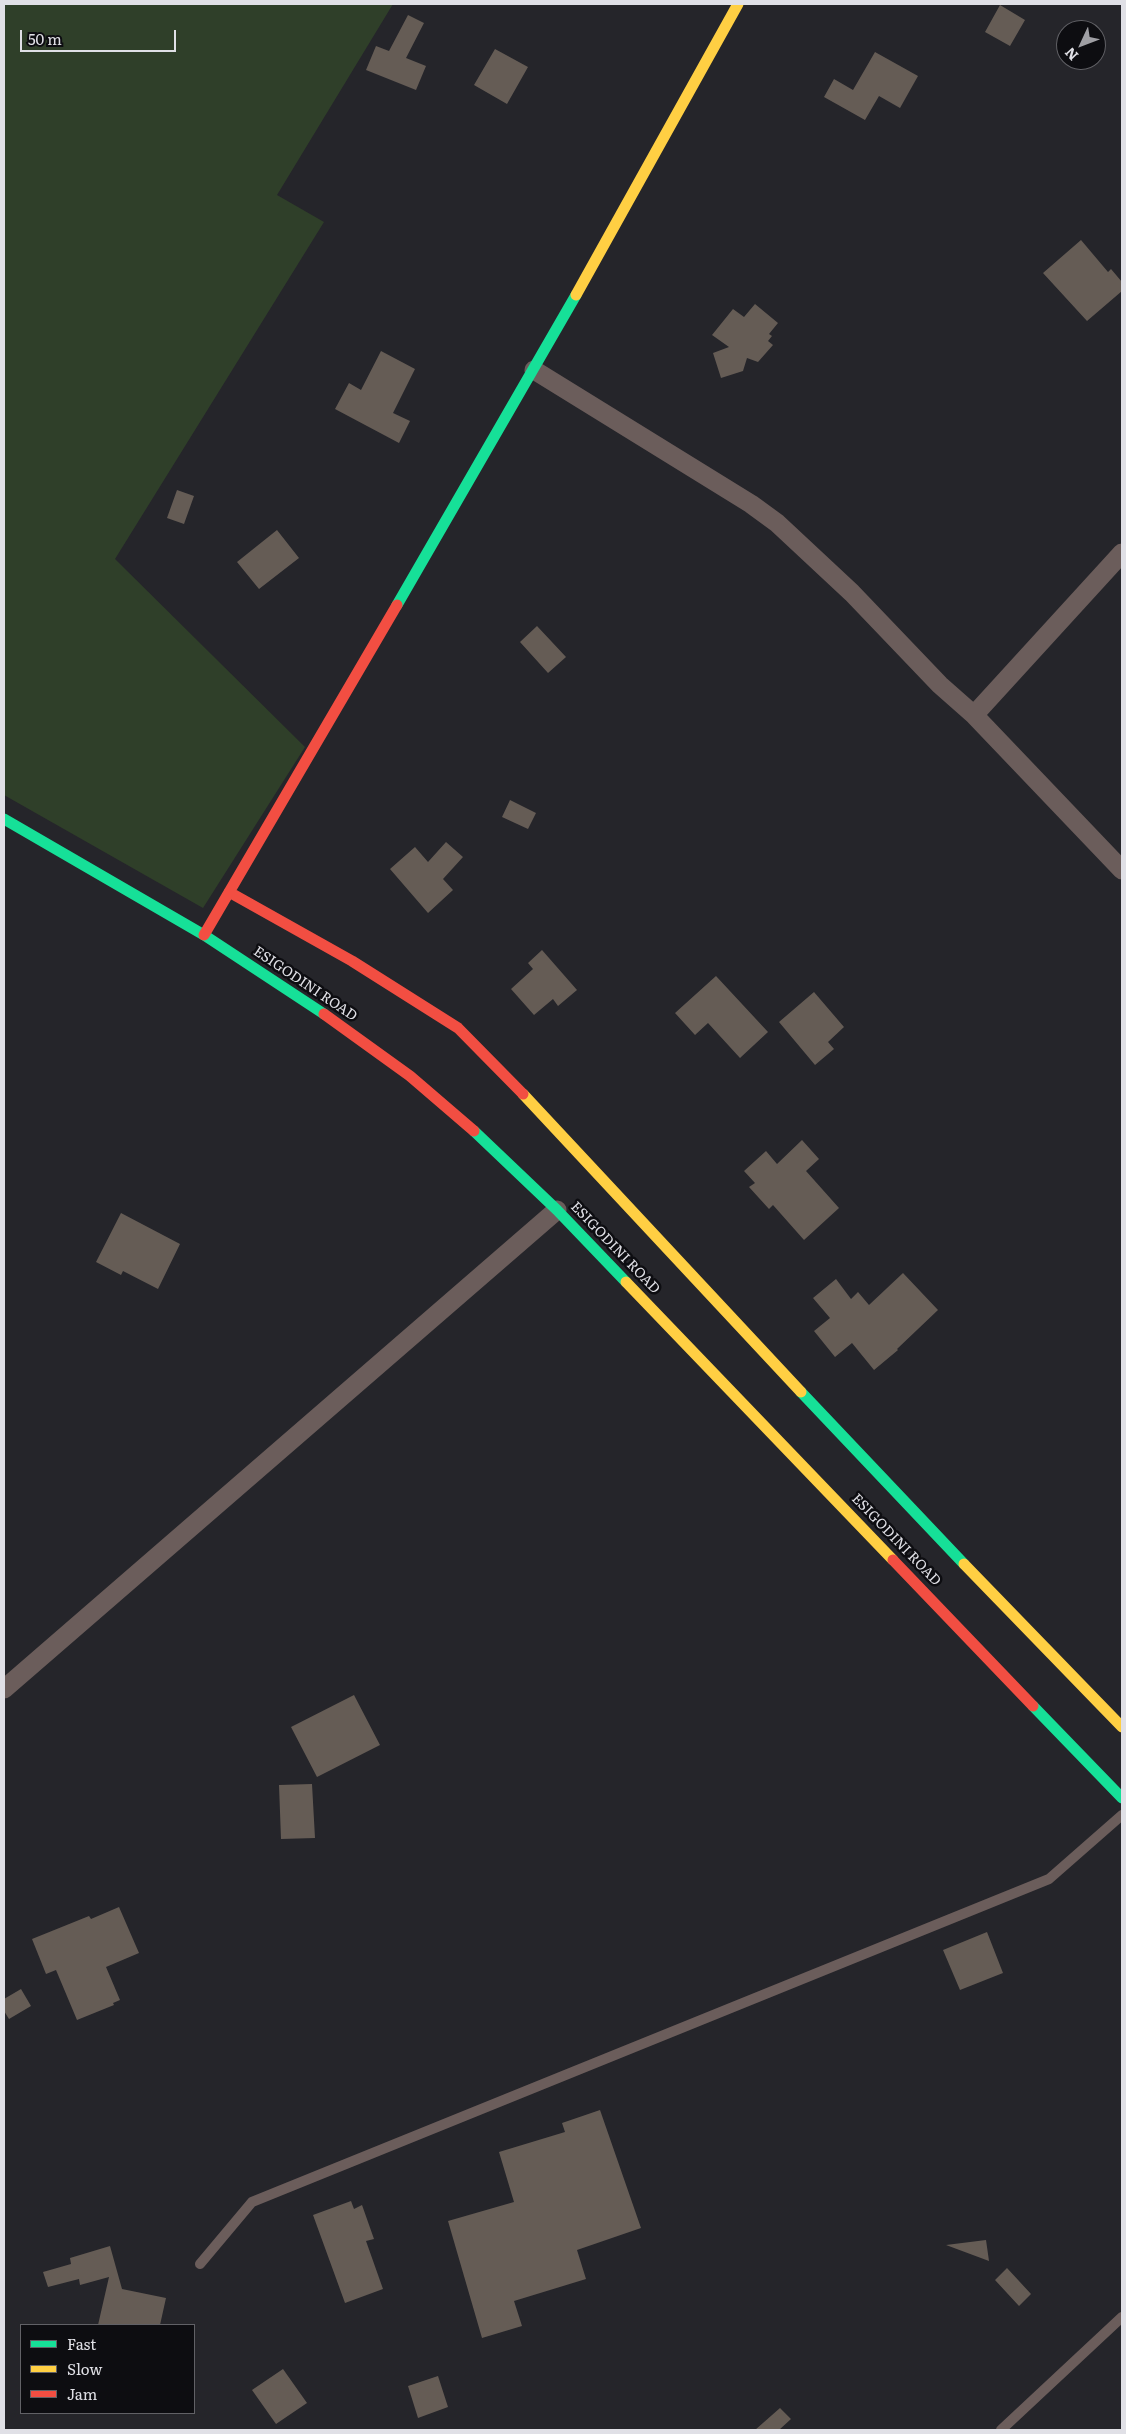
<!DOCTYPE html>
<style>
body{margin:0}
#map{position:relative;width:1126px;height:2434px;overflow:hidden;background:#25252a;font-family:Literata,serif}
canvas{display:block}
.frame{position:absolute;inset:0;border:5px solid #e0e0e6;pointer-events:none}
.legend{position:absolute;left:20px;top:2324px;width:175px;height:90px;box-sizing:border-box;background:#0d0d11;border:1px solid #616166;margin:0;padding:6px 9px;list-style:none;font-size:15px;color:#e0e0e6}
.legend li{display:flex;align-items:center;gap:10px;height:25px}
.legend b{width:25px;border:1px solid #616166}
.north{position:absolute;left:1056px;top:20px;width:50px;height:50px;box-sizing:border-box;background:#0d0d11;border:1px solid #616166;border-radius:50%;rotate:227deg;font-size:14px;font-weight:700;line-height:20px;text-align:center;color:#e0e0e6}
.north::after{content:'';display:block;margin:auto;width:18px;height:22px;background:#9f9fa4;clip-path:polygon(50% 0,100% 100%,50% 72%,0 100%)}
.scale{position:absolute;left:20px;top:30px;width:156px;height:22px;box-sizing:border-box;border:2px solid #e0e0e6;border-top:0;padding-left:6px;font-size:15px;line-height:18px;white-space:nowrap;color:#e0e0e6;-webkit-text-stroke:4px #0d0d11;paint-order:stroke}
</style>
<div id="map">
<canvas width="1126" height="2434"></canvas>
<div class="frame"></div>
<ul class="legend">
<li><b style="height:6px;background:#16e098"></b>Fast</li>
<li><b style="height:6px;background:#ffcf43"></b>Slow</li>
<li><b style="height:6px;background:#f24e42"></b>Jam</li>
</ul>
<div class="north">N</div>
<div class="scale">50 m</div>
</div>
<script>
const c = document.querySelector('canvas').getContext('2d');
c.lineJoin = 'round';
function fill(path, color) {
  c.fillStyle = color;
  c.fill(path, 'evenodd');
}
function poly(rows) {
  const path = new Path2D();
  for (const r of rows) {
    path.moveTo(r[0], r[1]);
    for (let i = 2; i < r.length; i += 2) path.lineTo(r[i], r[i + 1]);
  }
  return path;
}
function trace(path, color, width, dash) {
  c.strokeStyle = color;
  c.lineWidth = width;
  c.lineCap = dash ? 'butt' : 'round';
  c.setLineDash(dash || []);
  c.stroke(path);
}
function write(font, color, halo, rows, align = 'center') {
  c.font = font + ' Literata,serif';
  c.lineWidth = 5;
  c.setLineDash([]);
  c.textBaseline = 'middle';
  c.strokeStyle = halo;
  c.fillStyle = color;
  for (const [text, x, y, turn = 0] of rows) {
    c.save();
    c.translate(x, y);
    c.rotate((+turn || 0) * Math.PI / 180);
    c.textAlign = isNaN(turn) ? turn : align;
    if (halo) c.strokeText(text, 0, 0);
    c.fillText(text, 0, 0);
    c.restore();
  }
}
fill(poly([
 [4,4,393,4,277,195,324,222,115,559,305,747,203,908,4,795]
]), '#2f3f29');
fill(poly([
 [1000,5,1025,20,1010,46,985,32],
 [408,15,424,23,406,58,426,66,416,90,366,70,376,46,389,51],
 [495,49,528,67,507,104,474,85],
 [875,52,918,76,900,108,879,96,865,120,824,97,834,79,853,90],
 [1081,240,1108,272,1111,269,1122,282,1122,291,1087,321,1043,273],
 [755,304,778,323,769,334,772,336,768,341,773,345,758,362,747,358,743,371,721,378,713,353,729,347,712,335,733,309,744,317],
 [381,351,415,369,393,413,410,421,399,443,335,409,349,383,361,390],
 [177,490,194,496,184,524,167,518],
 [277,530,299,558,259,589,237,562],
 [537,626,566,657,548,673,520,642],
 [510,800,536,813,528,829,502,817],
 [446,842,463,857,443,879,453,890,428,913,390,869,415,847,428,862],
 [542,950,577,990,558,1006,553,999,534,1015,511,989,533,969,528,963],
 [716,976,768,1032,740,1058,708,1023,695,1035,675,1013],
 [814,992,844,1027,828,1042,834,1049,815,1065,779,1022],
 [802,1140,819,1159,806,1171,839,1208,804,1240,773,1205,769,1209,749,1187,755,1183,744,1171,766,1151,777,1164],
 [121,1213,180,1244,158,1289,123,1271,121,1275,96,1262],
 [903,1273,938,1310,897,1349,898,1350,874,1370,852,1343,835,1357,814,1331,830,1318,813,1298,836,1279,851,1299,858,1292,869,1305],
 [354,1695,380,1745,317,1777,291,1727],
 [312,1784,315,1838,281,1839,279,1785],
 [119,1907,139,1953,106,1967,120,2000,113,2003,114,2005,77,2020,56,1970,46,1974,32,1939,89,1916,91,1919],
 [987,1932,1003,1973,960,1990,943,1950],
 [21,1989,31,2006,9,2019,4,2011,4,1999],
 [600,2110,641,2228,577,2250,586,2279,514,2301,522,2326,482,2338,448,2221,514,2202,499,2152,565,2132,562,2123],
 [351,2201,354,2209,362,2205,374,2239,366,2241,383,2289,345,2303,313,2215],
 [986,2240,989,2261,946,2245],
 [110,2246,122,2289,166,2298,160,2325,98,2325,109,2277,80,2285,79,2279,48,2287,43,2272,71,2264,70,2258],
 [1007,2268,1031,2294,1019,2306,995,2280],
 [283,2369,307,2403,276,2424,252,2390],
 [438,2376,448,2407,418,2418,408,2386],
 [780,2408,791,2419,779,2430,755,2430]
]), '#655c55');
trace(poly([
 [200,2264,252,2202,1049,1879,1122,1815],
 [1001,2430,1122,2317]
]), '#6b5d5b', 10);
trace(poly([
 [534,370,751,504,777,523,852,593,940,685,974,715,1122,870],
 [974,715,1122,553],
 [4,1689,557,1210]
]), '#6b5d5b', 19);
trace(poly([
 [397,605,576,295],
 [4,819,204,935,324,1014],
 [474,1131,557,1210,626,1282],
 [801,1392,964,1564],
 [1033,1706,1122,1798]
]), '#16e098', 11);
trace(poly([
 [576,295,738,4],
 [523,1094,801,1392],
 [626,1282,893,1560],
 [964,1564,1122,1727]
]), '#ffcf43', 11);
trace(poly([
 [229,892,352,961,458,1028,523,1094],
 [204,935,397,605],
 [324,1014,410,1076,474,1131],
 [893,1560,1033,1706]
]), '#f24e42', 11);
write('14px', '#e0e0e6', '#0d0d11', [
 ["ESIGODINI ROAD",305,984,34],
 ["ESIGODINI ROAD",615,1248,46],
 ["ESIGODINI ROAD",896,1540,46]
]);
</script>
